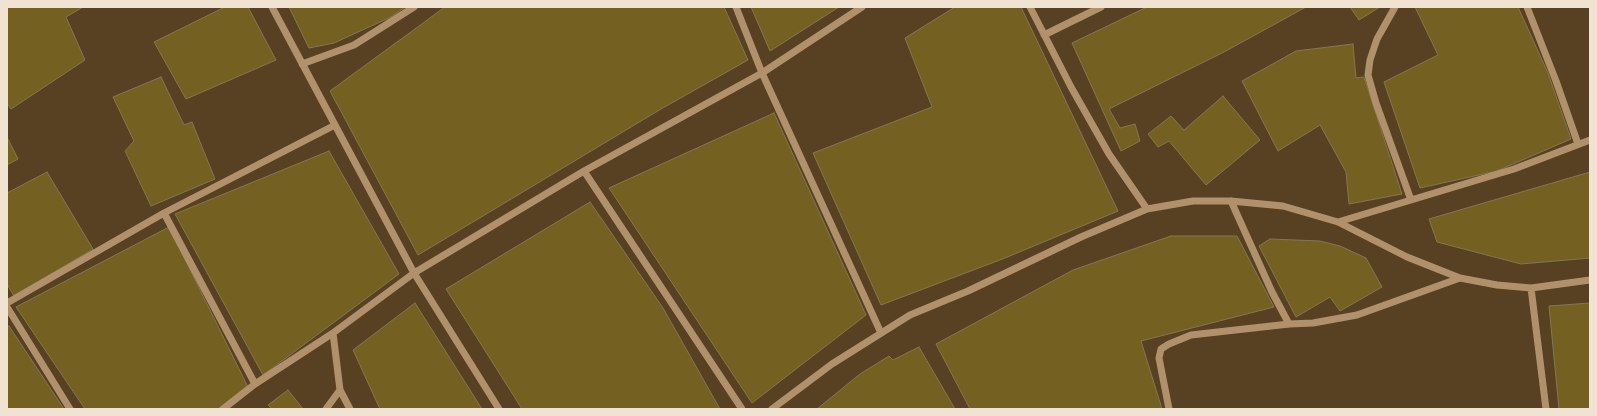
<!DOCTYPE html>
<style>
body{margin:0}
#map{position:relative;width:1597px;height:416px;overflow:hidden;background:#584022;font-family:"Fira Sans",sans-serif}
canvas{display:block}
.frame{position:absolute;inset:0;border:8px solid #f1e3d2;pointer-events:none}
</style>
<div id="map">
<canvas width="1597" height="416"></canvas>
<div class="frame"></div>
</div>
<script>
const c = document.querySelector('canvas').getContext('2d');
c.lineJoin = 'round';
function fill(path, color) {
  c.fillStyle = color;
  c.fill(path, 'evenodd');
}
function poly(rows) {
  const path = new Path2D();
  for (const r of rows) {
    path.moveTo(r[0], r[1]);
    for (let i = 2; i < r.length; i += 2) path.lineTo(r[i], r[i + 1]);
  }
  return path;
}
function trace(path, color, width, dash) {
  c.strokeStyle = color;
  c.lineWidth = width;
  c.lineCap = dash ? 'butt' : 'round';
  c.setLineDash(dash || []);
  c.stroke(path);
}
const building = poly([
 [7,7,83,7,66,17,85,60,11,109,7,103,7,7],
 [225,7,248,7,276,60,186,99,154,42,225,7],
 [289,7,405,7,391,17,334,43,309,48,289,7],
 [445,7,724,7,748,60,661,109,418,255,330,91,445,7],
 [751,7,839,7,770,51,751,7],
 [955,7,1021,7,1118,211,1005,258,881,305,813,153,932,107,905,38,955,7],
 [1147,7,1306,7,1224,52,1109,109,1120,128,1135,124,1140,141,1121,151,1072,43,1147,7],
 [1350,7,1380,7,1359,20,1350,7],
 [1415,7,1518,7,1548,73,1571,139,1497,171,1420,188,1384,82,1438,55,1415,7],
 [1353,44,1356,78,1364,77,1402,194,1349,204,1346,172,1320,125,1278,151,1242,81,1296,51,1353,44],
 [161,77,184,125,192,122,215,179,151,206,125,151,134,141,113,97,161,77],
 [1223,96,1260,140,1206,185,1169,141,1158,147,1148,134,1171,116,1184,130,1223,96],
 [774,113,866,315,752,403,609,188,774,113],
 [7,137,18,159,7,165,7,137],
 [329,151,399,274,263,375,175,214,329,151],
 [47,172,93,249,14,296,7,284,7,193,47,172],
 [1590,172,1590,258,1521,264,1437,242,1429,219,1590,172],
 [590,202,663,308,720,409,522,409,446,289,590,202],
 [169,227,248,387,218,409,85,409,16,307,169,227],
 [1171,236,1237,236,1274,307,1141,341,1162,409,970,409,936,344,1073,270,1171,236],
 [1270,239,1320,241,1340,246,1366,258,1382,287,1340,311,1330,297,1296,317,1259,246,1270,239],
 [415,303,482,409,380,409,353,350,415,303],
 [1590,303,1590,409,1559,409,1549,306,1590,303],
 [9,326,64,409,7,409,7,327,9,326],
 [919,347,955,409,817,409,860,374,889,356,893,360,919,347],
 [288,390,303,409,272,409,268,405,288,390]
]);
fill(building, '#746122');
trace(building, '#837751', 1);
trace(poly([
 [736,7,762,73,584,171,742,409],
 [862,7,762,73,881,333],
 [1030,7,1071,87,1109,154,1147,209],
 [1395,7,1377,39,1370,60,1368,75,1376,103,1411,200],
 [1527,7,1556,81,1578,144],
 [1044,35,1101,7],
 [302,64,354,45,414,7],
 [1231,201,1272,292,1289,324],
 [164,213,255,384],
 [1338,222,1514,169,1590,140],
 [1531,288,1546,409],
 [7,303,164,213,335,125],
 [7,307,70,409],
 [340,390,350,409],
 [223,409,255,384,333,333,414,273,272,7],
 [326,409,340,390,333,333],
 [499,409,414,273,584,171],
 [772,409,832,364,910,315,968,291,1081,237,1147,209,1193,201,1231,201,1283,206,1338,222,1407,257,1460,278,1497,285,1531,288,1590,280],
 [1169,409,1159,358,1161,349,1169,344,1191,335,1289,324,1313,323,1357,315,1460,278]
]), '#b1916b', 7);
</script>
